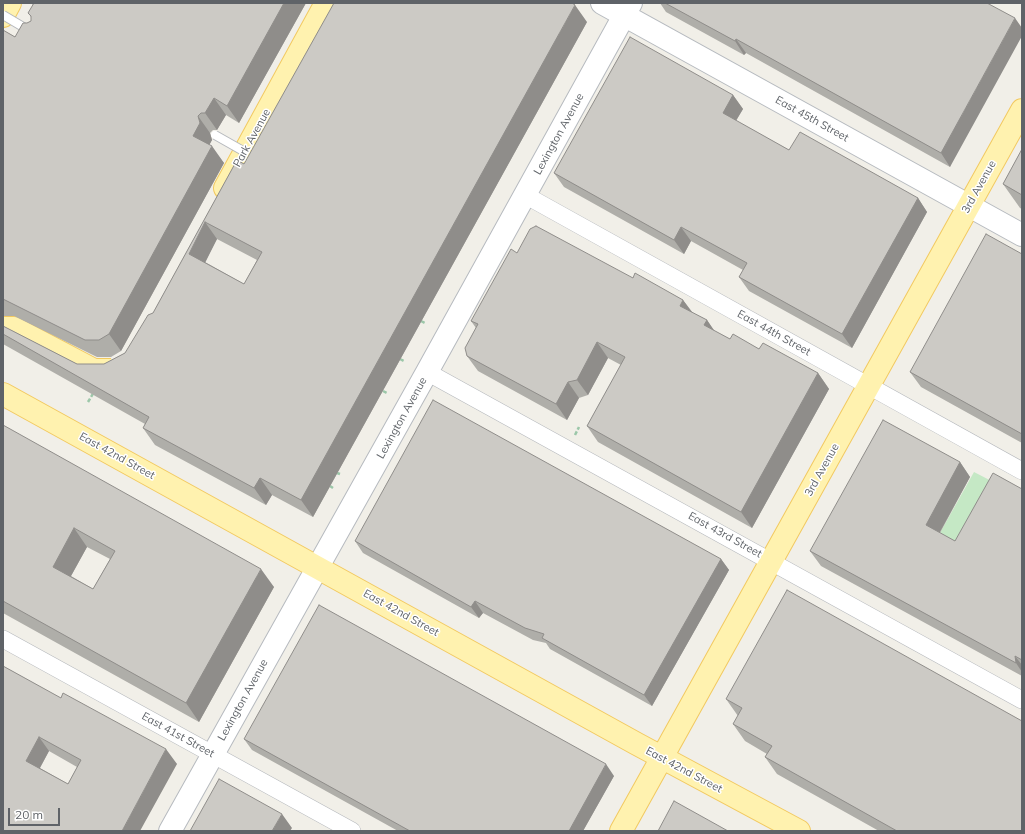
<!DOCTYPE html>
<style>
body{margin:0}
#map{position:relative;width:1025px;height:834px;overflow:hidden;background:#f1efe8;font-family:Mulish,sans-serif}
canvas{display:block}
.frame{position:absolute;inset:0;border:4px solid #5f6368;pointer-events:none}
.scale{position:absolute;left:8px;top:808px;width:52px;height:18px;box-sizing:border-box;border:2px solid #5f6368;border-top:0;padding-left:5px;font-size:12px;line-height:14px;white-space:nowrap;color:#5f6368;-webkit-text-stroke:3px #fff;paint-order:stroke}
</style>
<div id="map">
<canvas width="1025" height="834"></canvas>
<div class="frame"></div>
<div class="scale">20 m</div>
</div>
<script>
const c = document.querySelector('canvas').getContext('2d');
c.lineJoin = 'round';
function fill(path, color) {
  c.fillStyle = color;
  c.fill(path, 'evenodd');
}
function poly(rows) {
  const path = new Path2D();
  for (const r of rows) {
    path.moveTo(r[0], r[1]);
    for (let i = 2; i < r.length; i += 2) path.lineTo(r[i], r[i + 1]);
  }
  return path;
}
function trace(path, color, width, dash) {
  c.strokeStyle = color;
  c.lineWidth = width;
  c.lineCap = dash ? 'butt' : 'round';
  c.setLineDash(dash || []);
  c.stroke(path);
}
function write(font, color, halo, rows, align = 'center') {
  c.font = font + ' Mulish,sans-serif';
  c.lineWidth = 3;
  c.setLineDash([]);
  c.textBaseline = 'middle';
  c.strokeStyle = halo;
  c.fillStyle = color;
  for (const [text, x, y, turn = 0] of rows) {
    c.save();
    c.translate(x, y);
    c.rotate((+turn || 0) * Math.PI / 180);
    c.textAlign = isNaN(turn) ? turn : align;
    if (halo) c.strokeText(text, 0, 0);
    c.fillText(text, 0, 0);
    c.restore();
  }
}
fill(poly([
 [974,472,1003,487,965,556,936,540]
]), '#c5e8c5');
const street = poly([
 [525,195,1022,471],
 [427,372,1022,700],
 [3,639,352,831]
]);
const secondary = poly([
 [602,3,1022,235],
 [170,831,427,372,631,3]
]);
const primary = poly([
 [3,16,10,3],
 [225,188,326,3],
 [3,394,637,744,799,831],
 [621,831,1022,110]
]);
trace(street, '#b5b8bc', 18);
trace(secondary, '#b6babf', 24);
trace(primary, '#f2c960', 24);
trace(poly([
 [421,321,425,323],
 [400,359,404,361],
 [383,391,387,393],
 [88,402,94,392],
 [575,435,579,427],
 [337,473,340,474],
 [330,486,333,488]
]), '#9cc7a9', 2.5, [4, 2]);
trace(street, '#fff', 17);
trace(secondary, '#fff', 22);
trace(primary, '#fff2af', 22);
const laneBridge = poly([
 [3,15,30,31],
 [215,135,245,152]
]);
const primaryBridge = poly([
 [3,328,14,328,20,331,94,370,111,370]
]);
trace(laneBridge, '#b5b8bc', 10, []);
trace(primaryBridge, '#f2c960', 24, []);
trace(laneBridge, '#fff', 8);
trace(primaryBridge, '#fff2af', 22);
fill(poly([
 [31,3,306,3,239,123,226,115,217,130,213,130,210,133,212,140,209,145,224,163,121,351,111,357,97,357,14,316,3,316,3,30,15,37,27,23,31,21,31,17,28,13,33,5],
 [660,3,987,3,950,167,746,53,744,55,666,12],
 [587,22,313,517,272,495,266,505,155,445,143,428,145,424,3,344,3,326,77,364,104,364,125,353,153,313,237,160,244,164],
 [217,239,257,260,244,284,205,262],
 [733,95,743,109,736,121,789,150,918,198,927,212,852,348,749,291,739,277,743,270,691,241,684,254,564,187,554,173],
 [1022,149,1022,209,1020,208,1003,184],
 [517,253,633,278,683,300,693,313,707,320,714,331,730,339,759,349,818,373,829,389,752,528,598,442,587,426,621,365,608,358,588,395,579,398,567,420,478,371,467,356,476,328,471,321],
 [1022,254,1022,443,921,387,910,372],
 [3,425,274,587,199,722,3,613],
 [87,547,110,559,93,589,71,576],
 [960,462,970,477,940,533,955,541,1022,489,1022,676,821,566,810,551],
 [355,541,721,559,729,570,652,706,550,649,546,643,533,640,483,613,479,618,363,553],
 [3,666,177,764,3,831],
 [49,751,77,767,68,784,40,768],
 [726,699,1022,831,879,831,777,774,765,757,767,754,745,741,733,724,738,716],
 [244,739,614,776,583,831,398,831,252,750]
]), '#afaea9');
fill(poly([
 [284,3,306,3,239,123,227,106],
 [575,5,587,22,313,517,301,500],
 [1015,18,1022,28,1022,36,950,167,941,153],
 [736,39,746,53,744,55,735,41],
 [733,95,743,109,732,127,723,113],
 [214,98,226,115,217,130,205,113],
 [198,116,210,133,212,140,205,153,193,136],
 [212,146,224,163,121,351,109,334],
 [918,198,927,212,852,348,842,334],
 [205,222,217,239,201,271,189,254],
 [681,227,691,241,684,254,674,240],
 [683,300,694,315,680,306],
 [707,320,718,336,704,325],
 [597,342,608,358,588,395,577,380],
 [818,373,829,389,752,528,741,512],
 [568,382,579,398,567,420,556,404],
 [960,462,970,477,936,539,926,525],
 [260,478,272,495,266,505,254,488],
 [74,528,87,547,66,585,53,567],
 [721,559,729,570,652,706,644,695],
 [261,569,274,587,199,722,186,703],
 [475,601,483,613,479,618,471,607],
 [1015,656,1022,665,1022,672,1016,663],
 [39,737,49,751,36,775,26,761],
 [166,749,177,764,140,831,122,831],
 [606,764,614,776,583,831,569,831],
 [282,814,292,828,290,831,272,831]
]), '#8f8d8a');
const building = poly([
 [34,3,284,3,227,106,214,98,205,113,201,113,198,116,200,123,193,136,212,146,109,334,99,340,85,340,3,299,3,30,15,37,23,23,27,23,31,21,31,16,28,13,34,3],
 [334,3,572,3,575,5,301,500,260,478,254,488,143,428,149,417,3,334,3,326,77,364,104,364,125,353,148,315,153,313,237,160,244,164,334,3],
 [205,222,262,252,244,284,189,254,205,222],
 [665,3,987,3,1015,18,941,153,736,39,735,41,665,3],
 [630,37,733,95,723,113,789,150,800,132,918,198,842,334,739,277,747,263,681,227,674,240,554,173,630,37],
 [1022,149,1022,195,1003,184,1022,149],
 [536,226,633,278,635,273,683,300,680,306,707,320,704,325,730,339,733,334,759,349,763,343,818,373,741,512,587,426,625,357,597,342,577,380,568,382,556,404,467,356,465,348,478,324,471,321,511,249,517,253,530,229,536,226],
 [986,234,1022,254,1022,434,910,372,986,234],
 [433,400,721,559,644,695,542,638,544,634,525,628,475,601,471,607,355,541,433,400],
 [883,420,960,462,926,525,955,541,993,473,1022,489,1022,660,1015,656,1016,663,810,551,883,420],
 [3,425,261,569,186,703,3,601,3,425],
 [74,528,115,551,93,589,53,567,74,528],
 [787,590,1022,721,1022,831,897,831,765,757,772,746,733,724,742,708,726,699,787,590],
 [319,605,606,764,569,831,410,831,244,739,319,605],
 [3,666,61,698,63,693,166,749,122,831,3,831,3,666],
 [39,737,81,760,68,784,26,761,39,737],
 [219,779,282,814,272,831,190,831,219,779],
 [674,801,728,831,658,831,674,801]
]);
fill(building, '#cccac5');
trace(building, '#8f8d8a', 1);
write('11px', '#5f6368', '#fff', [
 ["East 45th Street",812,119,29],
 ["Lexington Avenue",559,134,-61],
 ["Park Avenue",252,138,-61],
 ["3rd Avenue",979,187,-61],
 ["East 44th Street",774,333,29],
 ["Lexington Avenue",402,418,-61],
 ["East 42nd Street",117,456,29],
 ["3rd Avenue",822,470,-61],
 ["East 43rd Street",725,535,29],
 ["East 42nd Street",401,613,29],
 ["Lexington Avenue",243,700,-61],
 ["East 41st Street",178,735,29],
 ["East 42nd Street",684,770,28]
]);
</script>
